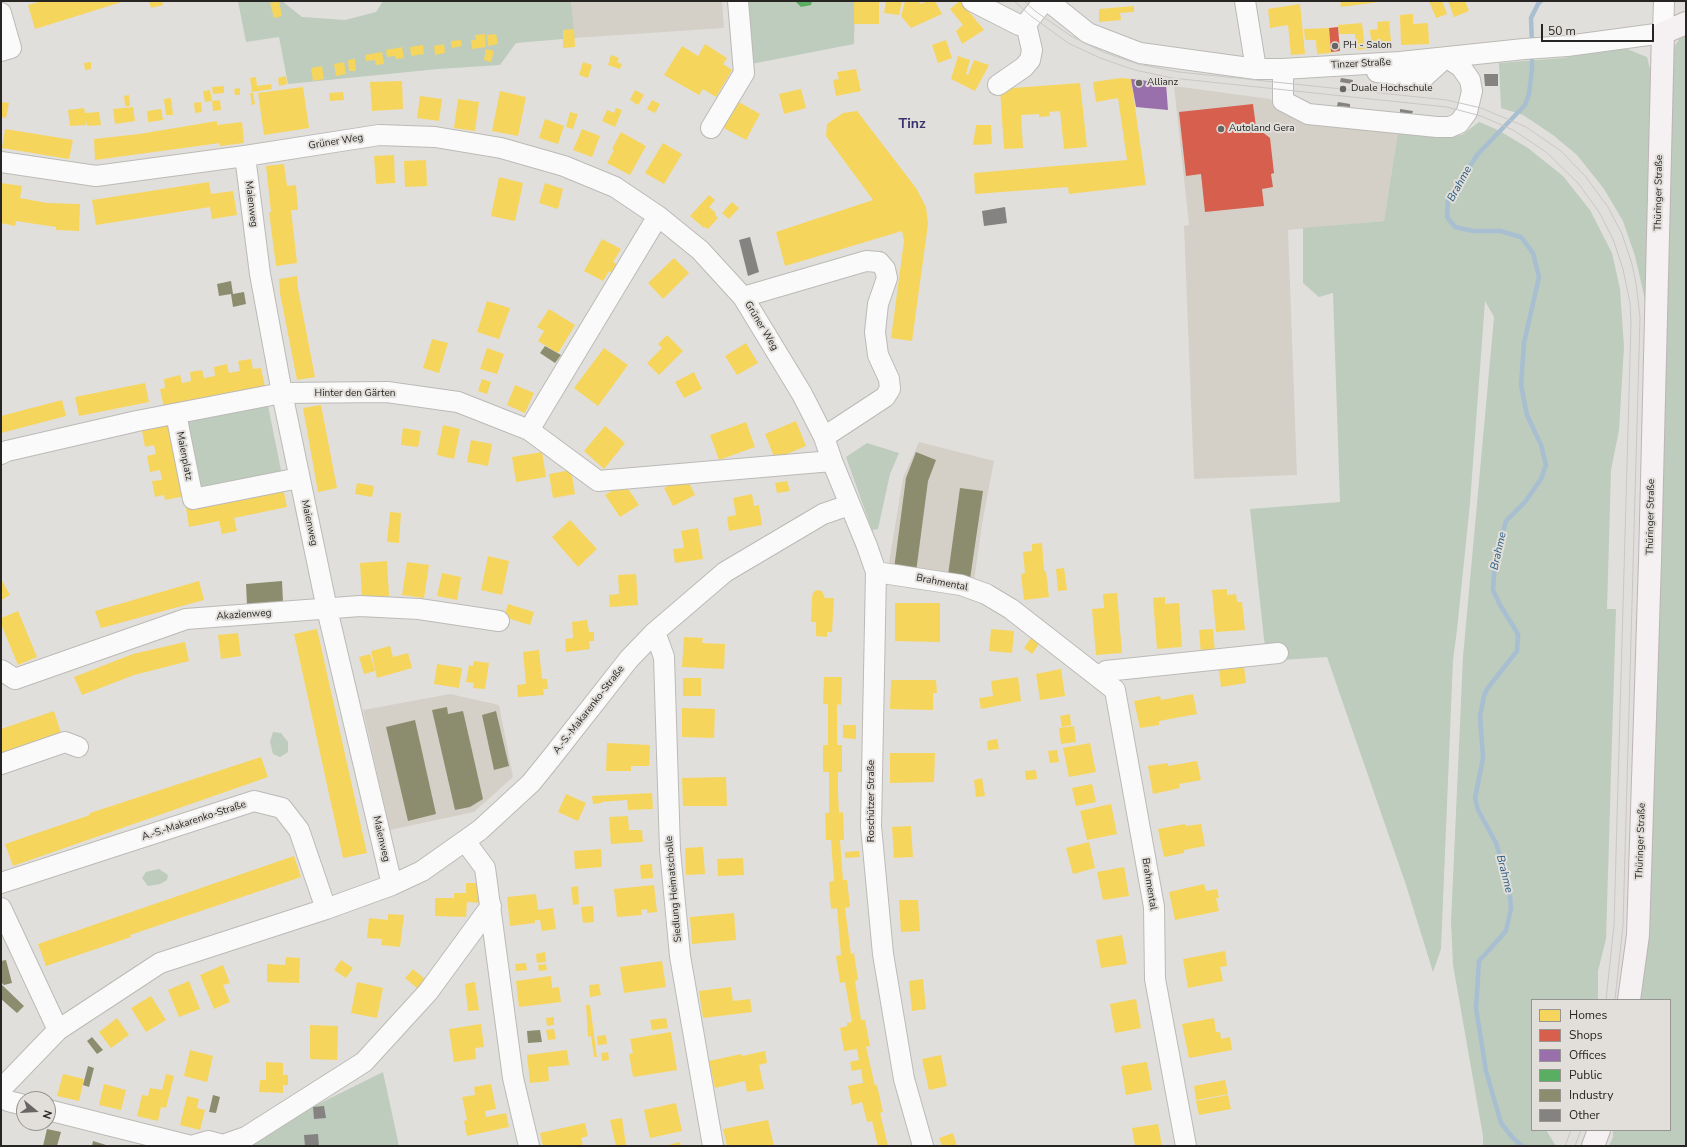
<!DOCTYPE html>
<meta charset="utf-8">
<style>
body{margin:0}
#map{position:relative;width:1687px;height:1147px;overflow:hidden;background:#e1dfdc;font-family:"Nunito Sans",sans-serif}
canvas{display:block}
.frame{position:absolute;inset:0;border:2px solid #262523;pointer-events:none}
.legend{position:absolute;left:1531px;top:999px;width:140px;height:132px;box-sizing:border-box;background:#e2dfdb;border:1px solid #979591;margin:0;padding:5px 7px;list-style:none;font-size:12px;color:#262523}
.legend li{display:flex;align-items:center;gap:8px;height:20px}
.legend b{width:20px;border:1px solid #979591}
.north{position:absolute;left:16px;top:1091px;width:40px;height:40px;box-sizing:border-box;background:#e2dfdb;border:1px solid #979591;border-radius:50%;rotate:108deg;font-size:11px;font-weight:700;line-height:16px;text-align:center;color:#262523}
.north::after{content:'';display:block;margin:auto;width:14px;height:18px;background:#676664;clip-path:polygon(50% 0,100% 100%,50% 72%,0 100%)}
.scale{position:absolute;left:1541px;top:24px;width:113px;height:18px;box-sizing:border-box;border:2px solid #262523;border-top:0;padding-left:5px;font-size:12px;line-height:14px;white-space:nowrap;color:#262523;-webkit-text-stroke:3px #e2dfdb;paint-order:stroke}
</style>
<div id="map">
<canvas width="1687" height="1147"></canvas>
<div class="frame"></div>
<ul class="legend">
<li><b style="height:11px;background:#f6d55c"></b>Homes</li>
<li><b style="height:11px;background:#d6604d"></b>Shops</li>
<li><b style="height:11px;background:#9970ab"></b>Offices</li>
<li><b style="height:11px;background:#5aae61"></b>Public</li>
<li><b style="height:11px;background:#8c8c6e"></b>Industry</li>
<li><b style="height:11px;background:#848381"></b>Other</li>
</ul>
<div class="north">N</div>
<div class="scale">50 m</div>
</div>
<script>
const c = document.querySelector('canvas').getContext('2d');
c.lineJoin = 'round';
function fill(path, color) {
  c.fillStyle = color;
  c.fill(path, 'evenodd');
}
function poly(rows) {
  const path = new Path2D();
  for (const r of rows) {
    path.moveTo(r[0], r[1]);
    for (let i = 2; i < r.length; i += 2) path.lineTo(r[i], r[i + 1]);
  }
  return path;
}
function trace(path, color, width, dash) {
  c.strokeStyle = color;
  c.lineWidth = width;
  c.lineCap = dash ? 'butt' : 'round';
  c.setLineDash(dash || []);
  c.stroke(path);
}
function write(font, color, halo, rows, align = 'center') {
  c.font = font + ' "Nunito Sans",sans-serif';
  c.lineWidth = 4;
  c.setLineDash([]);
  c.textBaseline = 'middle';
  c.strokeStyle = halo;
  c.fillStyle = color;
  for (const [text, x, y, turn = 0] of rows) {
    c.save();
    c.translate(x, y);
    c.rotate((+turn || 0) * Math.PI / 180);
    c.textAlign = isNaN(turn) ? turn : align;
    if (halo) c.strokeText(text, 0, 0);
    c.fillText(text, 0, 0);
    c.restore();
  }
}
fill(poly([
 [571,1,722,1,724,28,575,38],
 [1174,86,1270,99,1291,116,1398,132,1384,221,1288,230,1297,475,1194,479,1184,226,1189,225],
 [919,442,994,461,982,524,974,582,888,569,903,478],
 [450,694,499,705,513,777,474,812,390,830,363,710]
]), '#d4d0c8');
fill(poly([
 [238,1,282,1,302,17,345,20,376,12,383,1,571,1,575,38,516,43,500,65,438,69,288,84,279,37,246,42],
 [743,1,855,1,854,44,751,64],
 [1686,33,1686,1146,1609,1146,1613,1137,1613,1130,1670,1130,1670,1000,1640,1000,1646,941,1673,58,1674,47,1680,38],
 [1613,49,1627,49,1647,57,1652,77,1646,304,1635,256,1623,221,1604,189,1577,155,1553,135,1523,115,1501,108,1499,63,1563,58],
 [1479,122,1498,130,1528,148,1563,176,1590,210,1612,253,1620,289,1624,347,1619,430,1611,470,1607,609,1616,609,1606,939,1598,971,1598,1000,1532,1000,1532,1130,1546,1130,1556,1146,1483,1146,1483,1136,1453,965,1451,922,1463,657,1494,317,1485,301,1470,503,1457,630,1453,660,1441,949,1433,972,1406,885,1327,657,1268,661,1264,639,1250,509,1340,502,1333,293,1319,297,1303,283,1303,228,1384,221,1398,132,1432,137,1462,135],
 [267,401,282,475,198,492,183,418],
 [867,443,899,453,890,474,878,529,872,530,846,457],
 [273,732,281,733,288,742,288,752,280,757,273,754,270,742],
 [159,869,168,875,167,880,160,884,148,886,142,878,146,872],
 [383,1072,399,1146,246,1146,246,1140]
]), '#bdccbc');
fill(poly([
 [42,1,125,1,35,29,28,5],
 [149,1,162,1,163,5,151,8],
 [279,1,282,16,274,18,270,3],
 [886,1,902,1,899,15,884,13],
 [905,1,918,1,921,4,927,1,935,1,942,14,911,28,901,16],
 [960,1,984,30,962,44,956,31,963,25,950,9],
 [1340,1,1379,1,1379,2,1341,7],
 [1429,1,1442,1,1447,14,1436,18],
 [1448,1,1465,1,1469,11,1454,17],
 [854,2,879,2,879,24,854,24],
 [1300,4,1305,54,1291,55,1288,25,1270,28,1268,9],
 [1134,6,1134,12,1120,13,1121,20,1099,22,1099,9],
 [1413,14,1413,24,1428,23,1429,44,1401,45,1400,15],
 [1389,21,1391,41,1385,41,1385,47,1372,48,1370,30,1378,29,1377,22],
 [1362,23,1365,49,1356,50,1355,34,1339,34,1338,25],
 [1329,28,1331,53,1317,54,1316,40,1305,40,1304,29],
 [574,29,575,47,563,48,563,30],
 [485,34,486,47,472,49,471,40,476,40,475,35],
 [496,34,498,44,488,46,487,35],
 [461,40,462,46,452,48,451,41],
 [946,40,952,58,938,63,932,45],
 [444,44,445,53,435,55,434,46],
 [705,44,727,58,723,64,732,70,716,97,703,89,699,95,664,75,682,46,698,56],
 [423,45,424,54,411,56,410,47],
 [402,47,404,58,396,59,395,56,387,57,386,50],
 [486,49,494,51,491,62,484,60],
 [382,52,384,64,376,65,375,60,366,61,365,55],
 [611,55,619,58,617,62,622,64,620,69,608,65],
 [958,56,970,60,966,74,968,75,974,60,989,65,975,91,951,79],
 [355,59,356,71,349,71,348,60],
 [91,62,91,69,85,70,84,63],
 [344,62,346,74,336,76,334,64],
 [583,62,592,65,588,78,579,75],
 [322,66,324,79,313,81,311,68],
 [856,69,861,91,836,96,833,80,839,79,837,72],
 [286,76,287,84,279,86,278,78],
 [256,77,257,86,271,84,272,89,252,92,250,78],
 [1121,78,1131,79,1146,185,1069,194,1068,187,975,194,974,173,1127,160,1118,98,1096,102,1093,82],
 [402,81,403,109,372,111,370,82],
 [1080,83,1087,147,1064,149,1060,111,1049,112,1050,116,1039,117,1039,114,1021,115,1023,148,1004,149,1000,89],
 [224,86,224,93,213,94,212,87],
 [303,87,309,128,264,135,258,93],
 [240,88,240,95,235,95,234,89],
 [801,89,806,108,784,114,779,94],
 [210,90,212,101,220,100,221,110,213,111,212,101,205,102,203,91],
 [635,90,644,95,638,105,630,100],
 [500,91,526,97,518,136,492,131],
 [343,92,344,100,330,101,329,93],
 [250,93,253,93,255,104,252,105],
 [129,95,130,106,125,106,124,96],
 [420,96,442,99,439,121,417,118],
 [171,98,173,115,166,115,164,99],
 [458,99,479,102,475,131,454,128],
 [652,100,660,104,655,113,647,109],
 [737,101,760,114,746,140,722,127],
 [1,102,9,103,6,118,1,117],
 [201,102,202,112,195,113,194,103],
 [133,107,135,121,115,124,113,109],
 [84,108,85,113,99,112,101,125,87,126,86,120,86,125,70,126,68,110],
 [616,108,622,110,615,127,602,121,607,110,614,113],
 [161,109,163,120,148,122,147,111],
 [857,111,916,188,926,207,928,224,912,341,891,338,904,241,902,231,785,266,776,232,873,200,826,136,827,124,843,113],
 [570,112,578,114,573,129,566,127],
 [545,119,564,126,558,144,539,138],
 [217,121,217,125,242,122,244,143,220,146,220,143,95,160,94,139,139,134],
 [976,125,991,125,992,144,973,145],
 [5,129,73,140,69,159,2,148],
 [582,129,600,136,592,157,573,150],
 [621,132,646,146,630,175,607,163,614,150,612,149],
 [663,143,682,154,664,184,645,173],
 [394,155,395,183,376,184,374,156],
 [426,160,427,186,405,187,404,161],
 [284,164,287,186,296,185,298,210,291,210,297,263,276,266,269,212,271,212,266,166],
 [499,177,523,183,515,221,491,216],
 [209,182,211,194,233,191,237,215,212,219,210,207,96,225,92,200],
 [1,183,22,186,20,198,47,203,80,204,79,231,56,230,56,227,16,221,15,226,1,223],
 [545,183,563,189,558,209,539,203],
 [709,195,715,200,709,207,716,213,715,215,718,218,708,229,705,227,704,228,690,216],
 [732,202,739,208,729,219,722,213],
 [602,239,621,249,613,262,617,264,612,273,609,271,603,281,584,271],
 [674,258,689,273,663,299,648,283],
 [297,276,298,289,315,377,297,380,280,293,279,279],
 [487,301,510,308,499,339,477,332],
 [549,309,575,325,558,353,538,341,544,331,537,327],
 [667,335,683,351,659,375,647,363,662,348,658,344],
 [432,339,448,343,439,373,423,368],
 [746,343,758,363,737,375,725,356],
 [487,348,504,354,497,374,480,369],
 [604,348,628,365,598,406,574,388],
 [251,359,253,369,261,368,265,387,164,408,160,389,165,388,164,379,180,375,182,383,191,381,190,372,202,370,204,378,215,376,214,367,227,364,229,373,240,371,238,361],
 [694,372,702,389,684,398,675,382],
 [482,379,491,382,487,394,478,391],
 [145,383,149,402,79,416,75,397],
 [515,385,534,393,525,413,507,405],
 [62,400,66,416,1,433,1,416],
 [321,405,337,488,318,492,303,408],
 [170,419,185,496,165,500,164,495,155,497,152,481,162,480,160,470,150,472,147,456,156,454,154,445,145,447,142,431,152,429,150,423],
 [796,421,806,446,775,459,765,434],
 [746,422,755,447,719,460,710,435],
 [443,425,460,429,454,459,437,455],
 [605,426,625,443,604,469,584,451],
 [403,428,421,431,418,447,401,445],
 [471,440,492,444,488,466,467,462],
 [542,452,546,477,516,482,512,457],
 [571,470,575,494,553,498,549,474],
 [686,477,695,495,673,506,664,488],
 [787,481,790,491,777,493,775,483],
 [357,483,374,486,372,497,355,494],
 [624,483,639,505,620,517,605,495],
 [283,488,287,507,234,518,237,531,222,534,219,521,189,527,186,508],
 [752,494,754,506,759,505,762,525,729,531,727,517,736,515,733,498],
 [390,512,401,513,399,543,387,542],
 [570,520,597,549,578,567,552,537],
 [698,528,703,559,675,563,673,549,684,548,681,531],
 [1042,543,1044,571,1046,571,1049,597,1024,600,1021,574,1025,573,1023,552,1032,551,1032,544],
 [488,556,509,561,502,595,481,590],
 [387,561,389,596,362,598,360,563],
 [407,562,429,565,424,598,402,595],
 [1064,568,1067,590,1058,591,1056,569],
 [442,573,461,577,457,600,437,596],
 [636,574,638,605,610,607,609,595,619,594,618,575],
 [1,579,10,595,1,600],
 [199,581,204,600,101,628,95,611],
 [1227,589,1227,595,1236,594,1237,602,1242,602,1245,630,1216,632,1212,590],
 [816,590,822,591,825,598,834,598,832,632,827,632,827,637,816,636,816,622,811,622,812,597,813,593],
 [1117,593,1122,653,1096,655,1092,609,1104,608,1103,594],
 [1165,597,1165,604,1179,603,1182,647,1157,649,1153,598],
 [895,603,940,603,940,642,895,641],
 [508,604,534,612,530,625,504,617],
 [18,611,37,657,18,665,1,624,1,618],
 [587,620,589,632,594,632,594,641,589,641,590,649,566,652,565,639,573,638,572,622],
 [317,629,367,853,343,858,294,634],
 [991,629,1014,631,1012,653,989,651],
 [1213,629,1215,653,1201,654,1199,630],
 [238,633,241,656,221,659,218,635],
 [684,637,703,638,702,643,725,644,724,669,682,667],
 [1031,638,1039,644,1032,654,1024,648],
 [185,642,189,661,134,675,82,695,74,677,133,654],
 [390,646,393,657,408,653,412,668,377,678,371,651],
 [539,650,542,679,547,679,548,689,543,689,544,695,518,697,517,685,526,684,523,652],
 [370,654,375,671,364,674,359,657],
 [474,661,489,663,485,689,473,688,474,683,466,682,469,665,473,666],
 [437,664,462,668,459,688,434,684],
 [1244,667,1246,683,1221,687,1219,670],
 [1061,669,1065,696,1040,700,1036,674],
 [824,677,842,677,841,705,837,704,837,745,842,745,842,772,838,772,838,793,839,813,843,812,844,840,840,840,843,880,847,880,850,907,845,908,851,954,854,953,858,980,855,981,861,1020,865,1020,870,1046,866,1047,875,1086,877,1085,883,1112,880,1113,888,1146,878,1146,872,1121,867,1122,862,1102,852,1105,848,1086,863,1083,861,1069,852,1071,850,1062,859,1060,857,1049,844,1051,840,1028,847,1026,847,1023,852,1022,845,982,840,983,836,956,841,955,837,908,831,909,829,882,834,881,831,840,826,840,825,813,829,813,829,772,823,772,823,745,828,745,828,704,823,704],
 [1018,677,1021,701,981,709,979,698,993,696,991,681],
 [683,678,701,678,701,696,683,696],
 [891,680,936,680,937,693,933,693,933,710,890,709],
 [1193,694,1197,714,1159,721,1159,725,1140,728,1134,701,1160,696,1161,700],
 [682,708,715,709,714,738,682,737],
 [54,711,61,733,1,754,1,729],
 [1070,714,1071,725,1062,727,1060,716],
 [843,725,856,725,856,739,843,738],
 [1074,726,1076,742,1061,744,1059,728],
 [997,739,999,749,988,750,987,741],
 [607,743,650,745,649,766,631,766,631,771,606,771],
 [1090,743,1096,772,1069,777,1063,748],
 [1057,750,1059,762,1050,763,1048,751],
 [890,753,935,753,934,782,890,783],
 [261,757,268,777,13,866,5,844,90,815,90,813],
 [1197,761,1201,780,1179,784,1180,788,1153,794,1148,766,1168,763,1168,766],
 [1036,770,1037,779,1026,780,1025,771],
 [726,777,727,806,683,806,682,778],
 [982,778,985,796,976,797,974,780],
 [1092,784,1096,802,1076,806,1072,788],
 [652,793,653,809,628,810,627,800,601,802,602,803,593,804,592,796],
 [566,794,586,803,578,821,558,812],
 [1111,804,1117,834,1087,840,1080,811],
 [628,816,629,830,642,830,643,842,611,844,609,817],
 [1185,824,1186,826,1201,824,1205,846,1184,850,1184,853,1164,857,1158,829],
 [911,826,913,857,894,858,892,827],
 [1089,842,1095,868,1073,874,1066,848],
 [703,847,705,874,686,875,685,848],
 [601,849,602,867,575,869,574,851],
 [859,851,860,857,845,858,845,852],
 [294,856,301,877,130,935,131,937,46,966,38,944],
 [743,858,744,875,718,876,717,859],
 [652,864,653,878,641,879,640,865],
 [1124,867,1129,896,1103,900,1097,872],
 [466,883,483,883,482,903,467,902,466,917,435,916,435,898,454,898,454,893,466,893],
 [1204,884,1206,891,1217,889,1219,898,1216,898,1219,911,1175,920,1169,892],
 [654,885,657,912,647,913,647,909,641,910,642,915,617,917,614,889],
 [578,886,579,904,573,905,571,887],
 [536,894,538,910,553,908,556,929,542,931,540,920,535,920,535,923,510,926,507,897],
 [899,900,918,900,920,931,901,932],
 [593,906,594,922,583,923,581,907],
 [734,913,736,940,692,944,690,917],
 [388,914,404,915,400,947,381,945,382,939,367,938,369,918,388,920],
 [1122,935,1127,964,1101,968,1096,940],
 [1225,951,1227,966,1220,967,1223,981,1188,988,1183,959],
 [545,952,546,962,537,963,536,954],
 [286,957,300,958,299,983,267,982,267,964,285,965],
 [341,960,353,968,346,978,334,970],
 [662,961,666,987,624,993,620,967],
 [526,963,527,970,516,971,515,964],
 [546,964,547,970,539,971,538,965],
 [223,965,230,983,223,985,230,1002,214,1009,200,975],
 [413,969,425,979,417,988,405,978],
 [551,976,552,988,559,987,561,1002,519,1007,516,981],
 [923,979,926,1009,912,1011,909,981],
 [189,981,200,1009,179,1017,168,990],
 [357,982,383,988,377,1018,351,1013],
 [475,982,479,1010,468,1011,465,984],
 [599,984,601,995,590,997,589,985],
 [731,987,733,1001,750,999,752,1012,703,1018,699,991],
 [151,996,166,1020,146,1032,131,1008],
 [1136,999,1141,1028,1115,1033,1110,1004],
 [586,1005,590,1005,597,1057,594,1057,591,1036,588,1037],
 [554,1017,554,1025,547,1026,546,1018],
 [117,1018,129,1035,111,1048,99,1032],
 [666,1018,668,1028,652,1030,650,1020],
 [1214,1018,1216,1032,1220,1032,1221,1039,1230,1037,1232,1050,1189,1058,1182,1024],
 [481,1024,484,1047,475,1048,476,1059,454,1062,449,1029],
 [310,1025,338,1026,337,1060,310,1059],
 [554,1029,556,1039,548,1040,546,1030],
 [671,1032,677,1070,633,1077,629,1054,633,1053,630,1039],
 [606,1035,607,1044,598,1045,597,1036],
 [190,1050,213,1056,207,1082,184,1076],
 [567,1050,569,1065,548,1067,549,1081,530,1083,527,1055],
 [765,1051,767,1063,759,1065,764,1089,747,1092,745,1081,715,1088,709,1061,741,1054,742,1056],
 [608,1052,609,1060,602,1061,601,1053],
 [941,1055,947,1086,929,1090,922,1059],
 [266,1062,283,1063,283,1075,288,1075,288,1085,283,1085,283,1093,259,1092,260,1080,266,1080],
 [1147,1062,1152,1090,1126,1095,1121,1066],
 [63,1074,84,1079,79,1101,57,1096],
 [166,1074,174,1076,166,1108,161,1107,158,1121,137,1116,142,1095,148,1096,150,1088,162,1090],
 [1225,1080,1228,1094,1196,1100,1194,1086],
 [104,1084,126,1090,121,1110,99,1105],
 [491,1084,496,1109,485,1111,486,1117,506,1113,509,1127,467,1136,464,1121,467,1120,462,1097,475,1095,474,1087],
 [1228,1095,1231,1109,1199,1115,1196,1101],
 [187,1096,199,1099,197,1108,205,1110,200,1130,180,1125],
 [676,1103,682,1131,650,1138,644,1110],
 [622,1118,626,1146,616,1146,610,1120],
 [768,1120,774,1146,727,1146,723,1129],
 [585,1123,588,1136,581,1138,583,1146,543,1146,540,1133],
 [1158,1124,1162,1146,1135,1146,1132,1128],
 [953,1133,957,1146,942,1146,939,1138],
 [680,1142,681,1146,668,1146,668,1145]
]), '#f6d55c');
fill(poly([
 [1338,27,1340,51,1331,52,1329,28],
 [1253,104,1256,127,1270,138,1274,173,1271,174,1273,187,1262,189,1264,206,1205,212,1201,174,1186,176,1179,112]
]), '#d6604d');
fill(poly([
 [1131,79,1166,83,1168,110,1136,107]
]), '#9970ab');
fill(poly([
 [795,1,812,1,811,5,801,7]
]), '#5aae61');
fill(poly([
 [231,281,233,294,244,292,246,304,233,307,231,294,219,296,217,284],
 [545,346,561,355,555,363,540,353],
 [916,452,936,460,928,481,916,572,894,569,906,478],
 [960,488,983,491,970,579,948,575],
 [282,581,283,602,247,605,246,584],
 [447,707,448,714,463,711,483,799,470,807,455,810,432,710],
 [496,711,509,766,494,770,482,715],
 [415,720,436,814,408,821,386,727],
 [6,960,12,983,4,985,1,982,1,961],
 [1,984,24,1006,17,1013,1,999],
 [540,1030,542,1042,528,1043,527,1031],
 [92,1037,103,1050,97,1054,87,1041],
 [88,1066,94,1068,89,1087,83,1085],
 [213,1095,220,1097,216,1113,209,1112],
 [47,1129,61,1132,57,1146,43,1146],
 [93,1141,106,1145,106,1146,92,1146]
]), '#8c8c6e');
trace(poly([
 [1532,44,1531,18,1538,4,1541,1],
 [1522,1146,1513,1138,1501,1123,1486,1071,1476,1008,1479,961,1506,931,1511,908,1509,885,1496,843,1478,810,1475,798,1483,758,1480,716,1484,696,1487,689,1517,651,1518,634,1500,605,1493,590,1495,562,1506,521,1525,502,1541,479,1546,465,1541,445,1527,415,1521,385,1524,343,1539,277,1533,253,1521,237,1500,231,1473,231,1455,227,1447,217,1448,201,1477,155,1525,105,1529,94,1532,69,1532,53]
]), '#a8bfd1', 4.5);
fill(poly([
 [1484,74,1498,74,1498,86,1485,86],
 [1341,78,1353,80,1352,84,1340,82],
 [1403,86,1415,87,1415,91,1403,89],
 [1338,102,1350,104,1350,107,1337,106],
 [1400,109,1413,111,1412,114,1400,113],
 [1005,207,1007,223,984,226,982,211],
 [750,237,759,272,748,276,739,240],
 [324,1106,326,1118,314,1119,313,1107],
 [318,1134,319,1146,305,1146,304,1135]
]), '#848381');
const minor = poly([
 [972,1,1019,25,1026,24],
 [1048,1,1088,33,1140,53,1256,69,1283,69,1400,62,1524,49,1567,46,1663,33,1664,1],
 [1245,1,1256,69],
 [1,13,11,48,1,51],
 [1283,69,1283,101,1308,114,1437,127,1450,127,1459,123,1467,112,1472,91,1470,80,1461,67,1446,57],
 [1377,72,1424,77,1446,57],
 [998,85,1024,67,1030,60,1032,50,1026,24,1044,1],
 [711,128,744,73,738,1],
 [245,156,260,274,282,393,327,609,392,885],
 [1,162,96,176,245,156,379,135,435,137,501,148,564,166,615,187,658,216,700,250,743,297,802,394,824,437,832,461,867,546,876,572,871,826,883,954,904,1079,923,1146],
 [743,297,866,261,879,262,885,269,887,278,878,304,875,332,878,355,889,379,890,389,885,397,824,437],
 [176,414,193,499,299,478],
 [529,430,658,216],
 [1,454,7,451,137,421,282,393,387,392,458,402,529,430,598,481,832,461],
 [876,572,961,585,986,594,1011,609,1115,690,1154,907,1155,979,1186,1146],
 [655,632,664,657,670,850,680,956,713,1146],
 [1,670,15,679,186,619,360,606,419,609,499,621],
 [1100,677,1106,671,1278,653],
 [1,764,65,742,78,747],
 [465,841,485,868,513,1078,529,1146],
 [1,883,254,801,282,808,299,830,326,909],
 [1,908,58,1030],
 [1,1089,58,1030,160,963,326,909,392,885,422,871,480,830,531,783,552,757,629,659,655,632,725,572,823,514,849,505],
 [1,1095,8,1101,24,1105],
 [48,1110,191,1146,208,1141,223,1145,246,1137,364,1062,428,992,491,906]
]);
const major = poly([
 [1629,1000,1638,935,1650,561,1663,33,1686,23],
 [1593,1146,1599,1130]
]);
trace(minor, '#bbbab7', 22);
trace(major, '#beb4b7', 24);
trace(minor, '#fafafa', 20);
trace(major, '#f5f0f2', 22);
trace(poly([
 [1014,1,1031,16,1068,43,1100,58,1135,70,1172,78,1447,107,1481,116,1513,130,1546,152,1578,183,1599,212,1613,239,1623,269,1630,303,1631,323,1614,925,1606,1000],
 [1024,1,1035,11,1071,36,1103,52,1138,64,1179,72,1447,100,1481,108,1526,127,1561,151,1586,177,1608,207,1622,234,1632,264,1636,283,1640,317,1623,925,1615,1000],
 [1565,1146,1571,1130],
 [1575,1146,1581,1130]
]), '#c8c7c7', 1);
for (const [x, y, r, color] of [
 [1335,46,4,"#676664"],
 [1139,83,4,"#676664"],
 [1343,89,4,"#676664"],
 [1221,129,4,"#676664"]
]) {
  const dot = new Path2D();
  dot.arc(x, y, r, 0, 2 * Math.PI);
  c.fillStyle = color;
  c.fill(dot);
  trace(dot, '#e2dfdb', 1.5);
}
write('10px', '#262523', '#e2dfdb', [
 ["PH - Salon",1343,46],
 ["Allianz",1147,83],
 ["Duale Hochschule",1351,89],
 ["Autoland Gera",1229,129]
], 'left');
write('10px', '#262523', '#e2dfdb', [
 ["Tinzer Straße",1361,64,-3],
 ["Grüner Weg",336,142,-9],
 ["Thüringer Straße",1659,193,-89],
 ["Maienweg",251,204,83],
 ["Grüner Weg",761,326,59],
 ["Hinter den Gärten",355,394],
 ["Maienplatz",184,456,79],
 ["Thüringer Straße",1651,517,-89],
 ["Maienweg",309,523,78],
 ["Brahmental",942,583,11],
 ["Akazienweg",244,615,-4],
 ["A.-S.-Makarenko-Straße",589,710,-52],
 ["Roschützer Straße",872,801,-90],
 ["A.-S.-Makarenko-Straße",194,821,-18],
 ["Maienweg",381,839,77],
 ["Thüringer Straße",1641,841,-88],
 ["Brahmental",1149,884,81],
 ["Siedlung Heimatscholle",674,889,-95]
]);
write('italic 11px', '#24597f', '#e2dfdb', [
 ["Brahme",1460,184,-61],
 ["Brahme",1499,551,-77],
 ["Brahme",1504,874,76]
]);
write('bold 14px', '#36336e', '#e2dfdb', [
 ["Tinz",912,125]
]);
</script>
